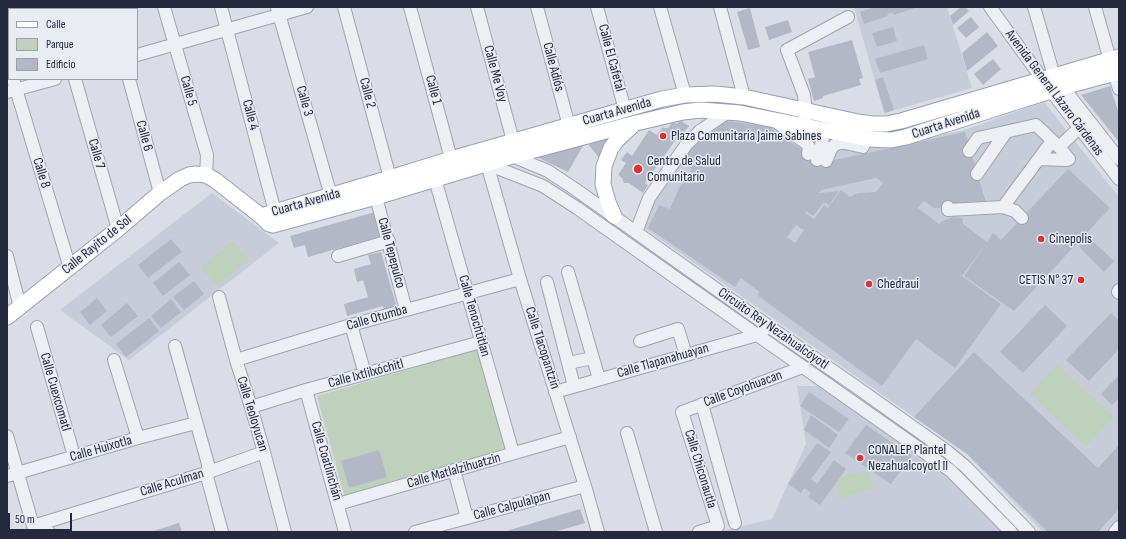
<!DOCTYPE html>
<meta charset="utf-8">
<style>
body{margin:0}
#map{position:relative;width:1126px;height:539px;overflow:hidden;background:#dadde6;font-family:"Sofia Sans Condensed",sans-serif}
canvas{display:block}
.frame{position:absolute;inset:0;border:8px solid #24293d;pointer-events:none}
.legend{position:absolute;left:8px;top:8px;width:130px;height:72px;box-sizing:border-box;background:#eaecf4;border:1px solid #9b9eab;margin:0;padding:5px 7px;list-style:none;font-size:12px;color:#24293d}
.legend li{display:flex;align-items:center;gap:8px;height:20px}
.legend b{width:20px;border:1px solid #9b9eab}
.scale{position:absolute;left:8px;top:513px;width:64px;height:18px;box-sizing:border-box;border:2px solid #24293d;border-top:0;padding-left:5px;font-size:12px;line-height:14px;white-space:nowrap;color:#24293d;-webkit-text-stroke:3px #eaecf4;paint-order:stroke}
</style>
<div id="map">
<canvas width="1126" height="539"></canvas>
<div class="frame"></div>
<ul class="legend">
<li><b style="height:5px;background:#fff"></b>Calle</li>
<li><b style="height:11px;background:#bdd1bb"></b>Parque</li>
<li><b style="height:11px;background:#b4b8c6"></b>Edificio</li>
</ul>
<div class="scale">50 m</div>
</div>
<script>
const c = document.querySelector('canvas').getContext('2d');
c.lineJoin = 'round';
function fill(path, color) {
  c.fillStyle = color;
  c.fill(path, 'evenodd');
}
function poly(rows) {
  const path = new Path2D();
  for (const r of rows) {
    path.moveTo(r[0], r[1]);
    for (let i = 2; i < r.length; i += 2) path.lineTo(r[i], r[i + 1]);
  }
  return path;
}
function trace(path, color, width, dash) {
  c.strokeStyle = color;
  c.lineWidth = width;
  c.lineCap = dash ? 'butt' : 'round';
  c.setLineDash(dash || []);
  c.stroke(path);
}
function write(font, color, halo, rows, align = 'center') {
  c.font = font + ' "Sofia Sans Condensed",sans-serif';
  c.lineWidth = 3;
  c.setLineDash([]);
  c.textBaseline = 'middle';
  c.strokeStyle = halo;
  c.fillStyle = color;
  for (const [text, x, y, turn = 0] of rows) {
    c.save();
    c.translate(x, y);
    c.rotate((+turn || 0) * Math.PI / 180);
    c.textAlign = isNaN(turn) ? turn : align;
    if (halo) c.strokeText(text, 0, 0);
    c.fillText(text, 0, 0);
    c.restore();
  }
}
fill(poly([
 [854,7,947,7,972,88,884,113],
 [1044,102,1119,197,1119,532,1043,532,967,454,637,223,645,193,685,137,705,117,711,114,889,144,961,131],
 [212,193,279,243,129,360,60,310],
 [797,386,820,386,938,471,946,475,1001,532,717,532,772,519,806,444]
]), '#c8ccd9');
fill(poly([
 [233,241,249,260,216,286,201,267],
 [479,349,507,448,344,495,317,396],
 [1057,364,1113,417,1086,446,1030,394],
 [868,470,873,489,840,498,836,484,840,477]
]), '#bdd1bb');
fill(poly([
 [874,7,918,7,894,15,893,13,887,14,888,16,864,24,860,12],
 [961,7,965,7,969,11,953,25,950,16],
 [750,8,760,47,748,50,737,12],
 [971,17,979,27,966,38,957,28],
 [788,20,792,32,769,40,765,27],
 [893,27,897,41,877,47,872,33],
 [987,32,998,46,967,71,962,53],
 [852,40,863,78,859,79,861,85,823,96,823,98,814,101,808,79,815,77,808,52],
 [924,45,928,59,880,73,875,59],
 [993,59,1001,69,983,85,974,74],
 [883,77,894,110,885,113,875,80],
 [1110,86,1119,114,1119,142,1081,95],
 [680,120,689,126,679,139,677,138,645,183,648,185,643,193,629,183,624,183,622,178,618,175,626,163,621,160,627,152,632,156,649,130,657,135,663,127,665,128,668,128,673,121,677,124],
 [726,121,769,127,821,163,965,132,987,206,934,208,924,201,918,208,939,224,946,219,954,217,962,218,963,224,987,242,962,276,1001,304,955,368,916,339,882,386,757,295,759,292,741,278,735,287,648,228,659,205,670,209,680,186,692,169,680,160,694,140,719,122],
 [876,178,883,183,876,192,858,193,850,197,841,190,828,208,824,205,814,219,805,213,806,211,813,216,824,202,829,205,839,191,819,193,821,190],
 [796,225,804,230,795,243,787,237],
 [612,134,600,159,588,144,583,146,568,172,537,157],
 [1068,169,1110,208,1014,311,964,276,993,233,1001,240],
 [375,212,382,236,308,257,305,245,294,248,290,236],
 [1088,237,1114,261,1104,272,1079,247],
 [171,239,182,252,148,278,138,265],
 [381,252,397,308,384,311,383,306,347,316,344,304,368,297,363,280,357,282,354,269,371,264,368,255],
 [179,262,190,275,163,296,153,283],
 [194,281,204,294,184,310,173,297],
 [97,298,107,311,90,325,80,312],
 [171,299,181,312,161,328,151,316],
 [127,303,138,316,111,337,101,325],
 [1045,305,1067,326,1023,373,1000,352],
 [1111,313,1119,321,1119,349,1089,381,1066,360],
 [149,318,159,331,126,357,116,344],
 [974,352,1098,468,1119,445,1119,509,1098,532,1048,532,967,454,914,417],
 [1119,375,1119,398,1112,405,1101,394],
 [809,392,849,419,839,432,800,406],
 [811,415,838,435,829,448,804,430],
 [866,425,912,456,891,484,845,453],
 [817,443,831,452,811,479,817,484,834,460,846,469,820,505,808,497,811,493,804,488,801,493,788,484],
 [379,450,387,477,349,488,341,461],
 [580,509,585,523,554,532,503,532],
 [179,523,182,532,150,532]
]), '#b4b8c6');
const minor = poly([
 [55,7,55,9],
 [108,7,108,9],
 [164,7,207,155,206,175],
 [221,7,275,212,278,219],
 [277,7,331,196],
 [344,7,390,178],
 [410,7,453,166],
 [477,7,513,141],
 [537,7,569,126],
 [597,7,625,110],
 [660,7,685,95],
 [720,7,744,97],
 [990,7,1051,91,1119,179],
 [1034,7,1054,76,1119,159],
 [1095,7,1110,60],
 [7,54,9,62],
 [137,55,307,7],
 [1114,73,1119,89],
 [13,79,70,268],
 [75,79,118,229],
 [129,79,160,193],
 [7,92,55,79],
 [805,119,806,111,804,95,787,50,848,17],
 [775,121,806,143,809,147,808,154],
 [1059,147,1079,128],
 [969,151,978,138,1036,125,1059,147,1069,159,1067,160,1039,159],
 [511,153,512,156,548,171,575,189,771,328,855,386,948,452,966,467,1029,532],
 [817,160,825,130],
 [826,161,832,147,838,143,845,143,863,147],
 [487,164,543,186,577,208,700,295,803,367,951,471,1011,532],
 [487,164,520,279,585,486,598,532],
 [977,174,1006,132],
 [435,179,513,453],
 [376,197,406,310],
 [948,207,948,210,1003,207,1015,211,1022,218],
 [1003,207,1052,141],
 [636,232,649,198,686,145,700,131,728,112],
 [7,256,20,307],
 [338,256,389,241],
 [568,272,599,379],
 [547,282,574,386],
 [1119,290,1118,292,1119,293],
 [219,297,236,360,251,407,264,452,285,532],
 [351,325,365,374],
 [37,327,74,456],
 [640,341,678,329,686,355],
 [175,346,208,464,208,469,206,473,222,532],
 [114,360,138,438],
 [236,360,351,325,520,279],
 [568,363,593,358],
 [306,390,345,532],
 [555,392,757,335,762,333],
 [702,404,735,523],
 [251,407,306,390,481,342],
 [627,433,656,532],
 [7,436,33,526],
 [454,470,467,518],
 [7,476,138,438,196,423],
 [338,504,570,437],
 [33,526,206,473,264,452],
 [33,526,49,532],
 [415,532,585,486],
 [699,532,718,526,682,412,803,367],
 [1115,532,1119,527]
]);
const major = poly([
 [261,216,390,178,451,159,662,99,685,95,715,94,744,97,858,122,872,124,886,124,901,121,1119,57],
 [614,216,608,202,603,184,604,166,611,148,617,140,633,125],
 [7,317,118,229,160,193,180,179,189,175,196,174,206,175,215,180,261,216,269,224,273,225,376,197,512,156,636,123,683,112,701,110,740,113,869,139,891,140,906,137,1063,87,1119,72]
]);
trace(minor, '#a0a3b0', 14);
trace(major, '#999fb3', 17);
trace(minor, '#edeff5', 12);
trace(major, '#fff', 15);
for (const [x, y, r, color] of [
 [663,136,4,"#d83433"],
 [638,169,5,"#d83433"],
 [1041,239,4,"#d83433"],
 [1081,280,4,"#d83433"],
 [869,284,4,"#d83433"],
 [860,458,4,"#d83433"]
]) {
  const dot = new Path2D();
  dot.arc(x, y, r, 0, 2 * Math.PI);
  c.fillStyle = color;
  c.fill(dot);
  trace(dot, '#eaecf4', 1.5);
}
write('14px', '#24293d', '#eaecf4', [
 ["Calle El Cafetal",611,58,75],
 ["Calle Adiós",553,67,75],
 ["Calle Me Voy",495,74,75],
 ["Calle 1",433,90,75],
 ["Calle 5",188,91,74],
 ["Calle 2",367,93,75],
 ["Avenida General Lázaro Cárdenas",1054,93,53],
 ["Calle 3",304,101,74],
 ["Cuarta Avenida",617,112,-16],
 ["Calle 4",250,115,75],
 ["Cuarta Avenida",946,124,-18],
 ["Calle 6",144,136,75],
 ["Calle 7",96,154,74],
 ["Calle 8",41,173,73],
 ["Cuarta Avenida",306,203,-16],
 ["Calle Rayito de Sol",97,245,-39],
 ["Calle Tepepulco",391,253,75],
 ["Calle Tenochtitlan",474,316,74],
 ["Calle Otumba",377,318,-16],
 ["Circuito Rey Nezahualcóyotl",773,329,35],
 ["Calle Tlacopantzin",542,348,72],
 ["Calle Tlapanahuayan",663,361,-16],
 ["Calle Ixtlilxóchitl",366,374,-15],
 ["Calle Coyohuacan",743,389,-20],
 ["Calle Cuexcomatl",55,392,74],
 ["Calle Teoloyucan",252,414,73],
 ["Calle Huixotla",101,449,-16],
 ["Calle Coatlinchán",326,461,74],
 ["Calle Chiconautla",700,469,73],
 ["Calle Matlalzihuatzin",454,471,-16],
 ["Calle Aculman",172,483,-17],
 ["Calle Calpulalpan",512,506,-15]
]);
write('14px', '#24293d', '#eaecf4', [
 ["Plaza Comunitaria Jaime Sabines",671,136],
 ["Centro de Salud",647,161],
 ["Comunitario",647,177],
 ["Cinepolis",1049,239],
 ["CETIS N° 37",1073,280,"right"],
 ["Chedraui",877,284],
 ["CONALEP Plantel",868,450],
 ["Nezahualcoyotl II",868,466]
], 'left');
</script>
